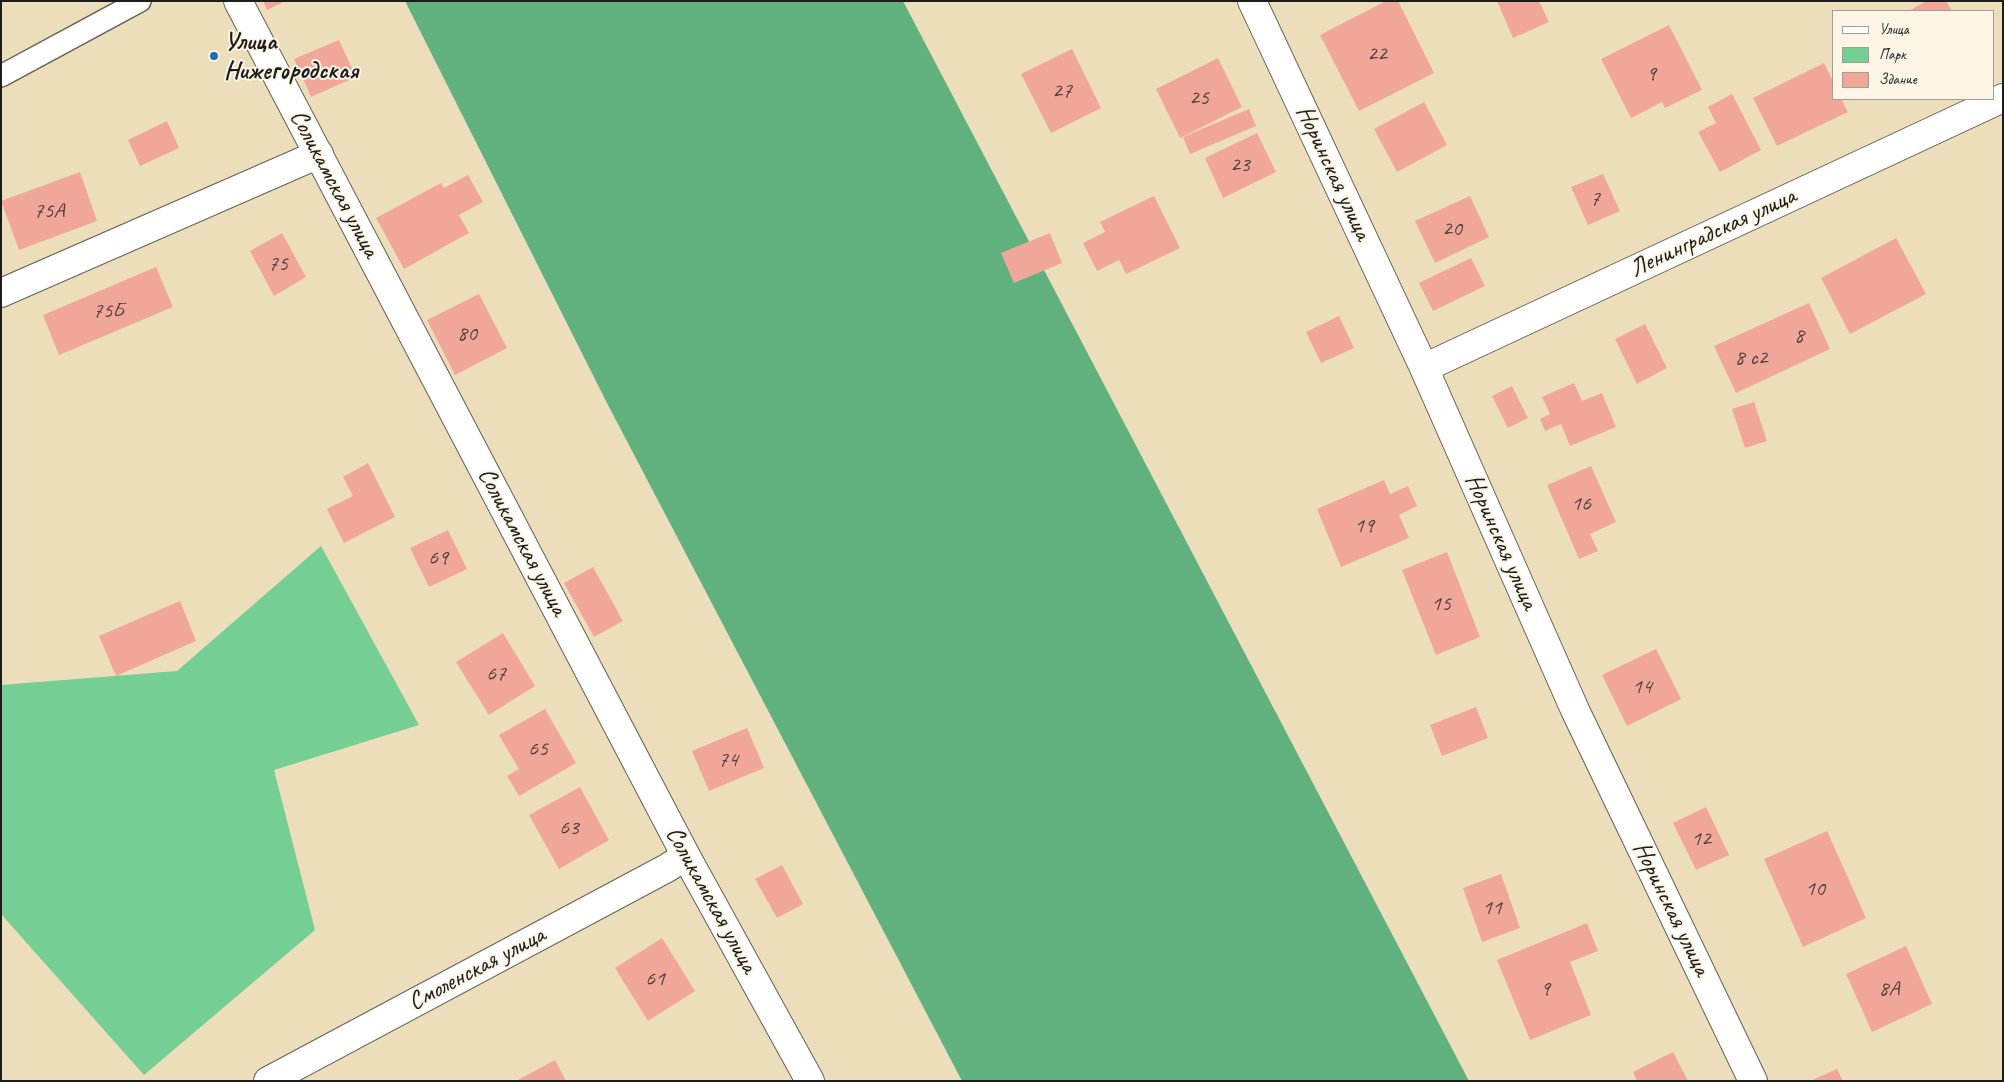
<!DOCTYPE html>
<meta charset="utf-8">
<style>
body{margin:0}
#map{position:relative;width:2004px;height:1082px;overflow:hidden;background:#ecdebb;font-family:Caveat,sans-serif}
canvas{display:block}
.frame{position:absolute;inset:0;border:2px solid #1c1c1c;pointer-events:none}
.legend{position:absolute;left:1832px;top:10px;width:162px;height:90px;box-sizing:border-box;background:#fcf5e5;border:1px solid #a29e95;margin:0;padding:6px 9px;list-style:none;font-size:15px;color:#1c1c1c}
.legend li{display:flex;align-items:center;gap:10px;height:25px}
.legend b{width:25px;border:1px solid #a29e95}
</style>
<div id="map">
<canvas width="2004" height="1082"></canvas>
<div class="frame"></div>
<ul class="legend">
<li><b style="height:6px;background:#fff"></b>Улица</li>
<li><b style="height:14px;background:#75ce94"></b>Парк</li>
<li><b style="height:14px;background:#f0a799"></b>Здание</li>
</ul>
</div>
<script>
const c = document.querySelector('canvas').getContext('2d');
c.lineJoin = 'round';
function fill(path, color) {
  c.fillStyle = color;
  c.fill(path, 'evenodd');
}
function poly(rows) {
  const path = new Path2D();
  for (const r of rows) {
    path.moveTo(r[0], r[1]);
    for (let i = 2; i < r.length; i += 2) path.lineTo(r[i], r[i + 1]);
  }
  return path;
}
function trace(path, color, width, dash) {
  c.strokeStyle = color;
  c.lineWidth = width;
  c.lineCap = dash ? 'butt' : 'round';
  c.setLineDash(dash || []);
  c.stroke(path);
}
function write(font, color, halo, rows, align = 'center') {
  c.font = font + ' Caveat,sans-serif';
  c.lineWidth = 4;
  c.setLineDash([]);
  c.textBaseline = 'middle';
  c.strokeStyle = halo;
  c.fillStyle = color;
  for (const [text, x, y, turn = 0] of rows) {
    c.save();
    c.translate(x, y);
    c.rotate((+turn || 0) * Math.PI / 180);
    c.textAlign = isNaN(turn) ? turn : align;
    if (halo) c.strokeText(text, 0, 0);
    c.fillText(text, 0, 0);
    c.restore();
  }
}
fill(poly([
 [321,546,419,725,274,770,315,930,144,1075,1,914,1,685,177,671]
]), '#75ce94');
fill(poly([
 [405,1,903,1,1469,1081,962,1081,608,405]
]), '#60b17e');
fill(poly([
 [263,1,285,1,267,10],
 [1386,1,1398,1,1434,73,1359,111,1320,35],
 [1497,1,1539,1,1549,22,1513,38],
 [1926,1,1946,1,1952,11,1909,11],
 [1669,25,1702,90,1665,108,1662,102,1631,118,1601,59],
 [339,40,356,77,311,97,294,59],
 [1072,49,1101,108,1051,133,1021,74],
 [1218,58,1242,107,1180,138,1156,89],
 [1824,63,1833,81,1833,99,1841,99,1848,112,1777,146,1753,98],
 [1732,94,1761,150,1720,172,1698,132,1716,123,1708,107],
 [1424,102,1447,145,1397,172,1374,129],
 [1249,109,1256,126,1190,154,1183,137],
 [167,121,179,148,140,166,128,140],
 [1257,133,1276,172,1223,198,1205,158],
 [80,172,97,221,19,250,1,201],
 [1603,174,1620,211,1588,225,1571,187],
 [468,175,483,202,459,215,469,233,404,269,376,218,441,183,444,188],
 [1154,196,1180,248,1126,274,1119,260,1097,271,1083,243,1105,232,1100,222],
 [1470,196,1489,237,1435,263,1415,221],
 [282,233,306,277,274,296,250,251],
 [1050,233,1062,263,1014,283,1001,253],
 [1896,238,1926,294,1850,334,1821,278],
 [1471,258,1485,286,1433,311,1419,283],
 [156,267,173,307,59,355,43,315],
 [479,294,507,348,455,375,427,320],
 [1809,303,1830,349,1736,393,1714,346],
 [1339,316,1354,348,1321,363,1306,332],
 [1645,324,1667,368,1637,384,1615,339],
 [1574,383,1582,401,1602,393,1616,427,1570,446,1561,424,1545,431,1540,419,1550,414,1542,397],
 [1512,386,1528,418,1508,428,1492,396],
 [1754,402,1767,441,1745,448,1732,409],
 [368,463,395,517,344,543,327,509,353,496,343,477],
 [1591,466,1616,522,1590,534,1598,551,1579,559,1547,485],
 [1384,480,1390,494,1408,486,1417,506,1399,515,1409,538,1341,567,1317,509],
 [448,530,467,569,429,587,410,548],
 [1447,552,1480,637,1436,655,1402,570],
 [593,567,623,621,594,637,564,583],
 [180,601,196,641,116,676,99,636],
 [503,633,535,686,489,715,456,662],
 [1656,649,1681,699,1627,726,1602,675],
 [1476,707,1488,738,1442,756,1430,725],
 [545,709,576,763,519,796,507,776,519,769,499,735],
 [747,728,764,768,709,791,692,751],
 [580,787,609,840,559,869,529,815],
 [1706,807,1729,855,1696,870,1673,823],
 [1827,831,1866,918,1803,947,1764,859],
 [782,865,803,904,777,918,755,879],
 [1501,874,1520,928,1482,942,1463,888],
 [1587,923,1598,951,1570,962,1591,1015,1530,1040,1497,960],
 [662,938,695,991,648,1021,615,968],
 [1906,946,1932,1004,1872,1032,1846,974],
 [1673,1052,1688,1081,1637,1081,1633,1072],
 [555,1060,566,1081,516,1081],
 [1837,1069,1843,1081,1810,1081]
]), '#f0a799');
const service = poly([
 [1,76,140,1]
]);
const minor = poly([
 [1252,1,1424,368,1575,710,1753,1081],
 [1,293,319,154],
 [1424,368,2003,98],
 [268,1081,667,868,686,856]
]);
const primary = poly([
 [238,1,686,856,810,1081]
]);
trace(service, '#656054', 24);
trace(minor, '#656054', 30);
trace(primary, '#656054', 30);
trace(service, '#fff', 21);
trace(minor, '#fff', 28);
trace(primary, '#fff', 28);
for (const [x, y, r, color] of [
 [214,56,5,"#1f6fb2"]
]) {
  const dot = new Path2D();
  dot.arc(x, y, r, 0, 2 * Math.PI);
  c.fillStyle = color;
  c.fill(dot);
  trace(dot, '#fcf5e5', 2);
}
write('22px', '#513f3b', null, [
 ["22",1377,54],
 ["9",1651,74],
 ["27",1062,91],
 ["25",1199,98],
 ["23",1240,165],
 ["7",1595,199],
 ["75А",49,211],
 ["20",1452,229],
 ["75",278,264],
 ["75Б",108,311],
 ["80",467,334],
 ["8",1799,336],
 ["8 с2",1751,358],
 ["16",1581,504],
 ["19",1364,526],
 ["69",438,558],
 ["15",1441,604],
 ["67",496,674],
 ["14",1642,687],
 ["65",538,749],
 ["74",728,760],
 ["63",569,828],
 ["12",1701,839],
 ["10",1815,889],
 ["11",1492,908],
 ["61",655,979],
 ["9",1545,989],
 ["8А",1889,989]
]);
write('bold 25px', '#1c1c1c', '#fcf5e5', [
 ["Улица",224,42],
 ["Нижегородская",224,71]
], 'left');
write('25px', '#1c1c1c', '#fcf5e5', [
 ["Норинская улица",1333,173,65],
 ["Соликамская улица",334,184,62],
 ["Ленинградская улица",1713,233,-25],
 ["Соликамская улица",522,542,62],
 ["Норинская улица",1501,542,66],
 ["Соликамская улица",711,900,61],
 ["Норинская улица",1671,909,64],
 ["Смоленская улица",477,969,-28]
]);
</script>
